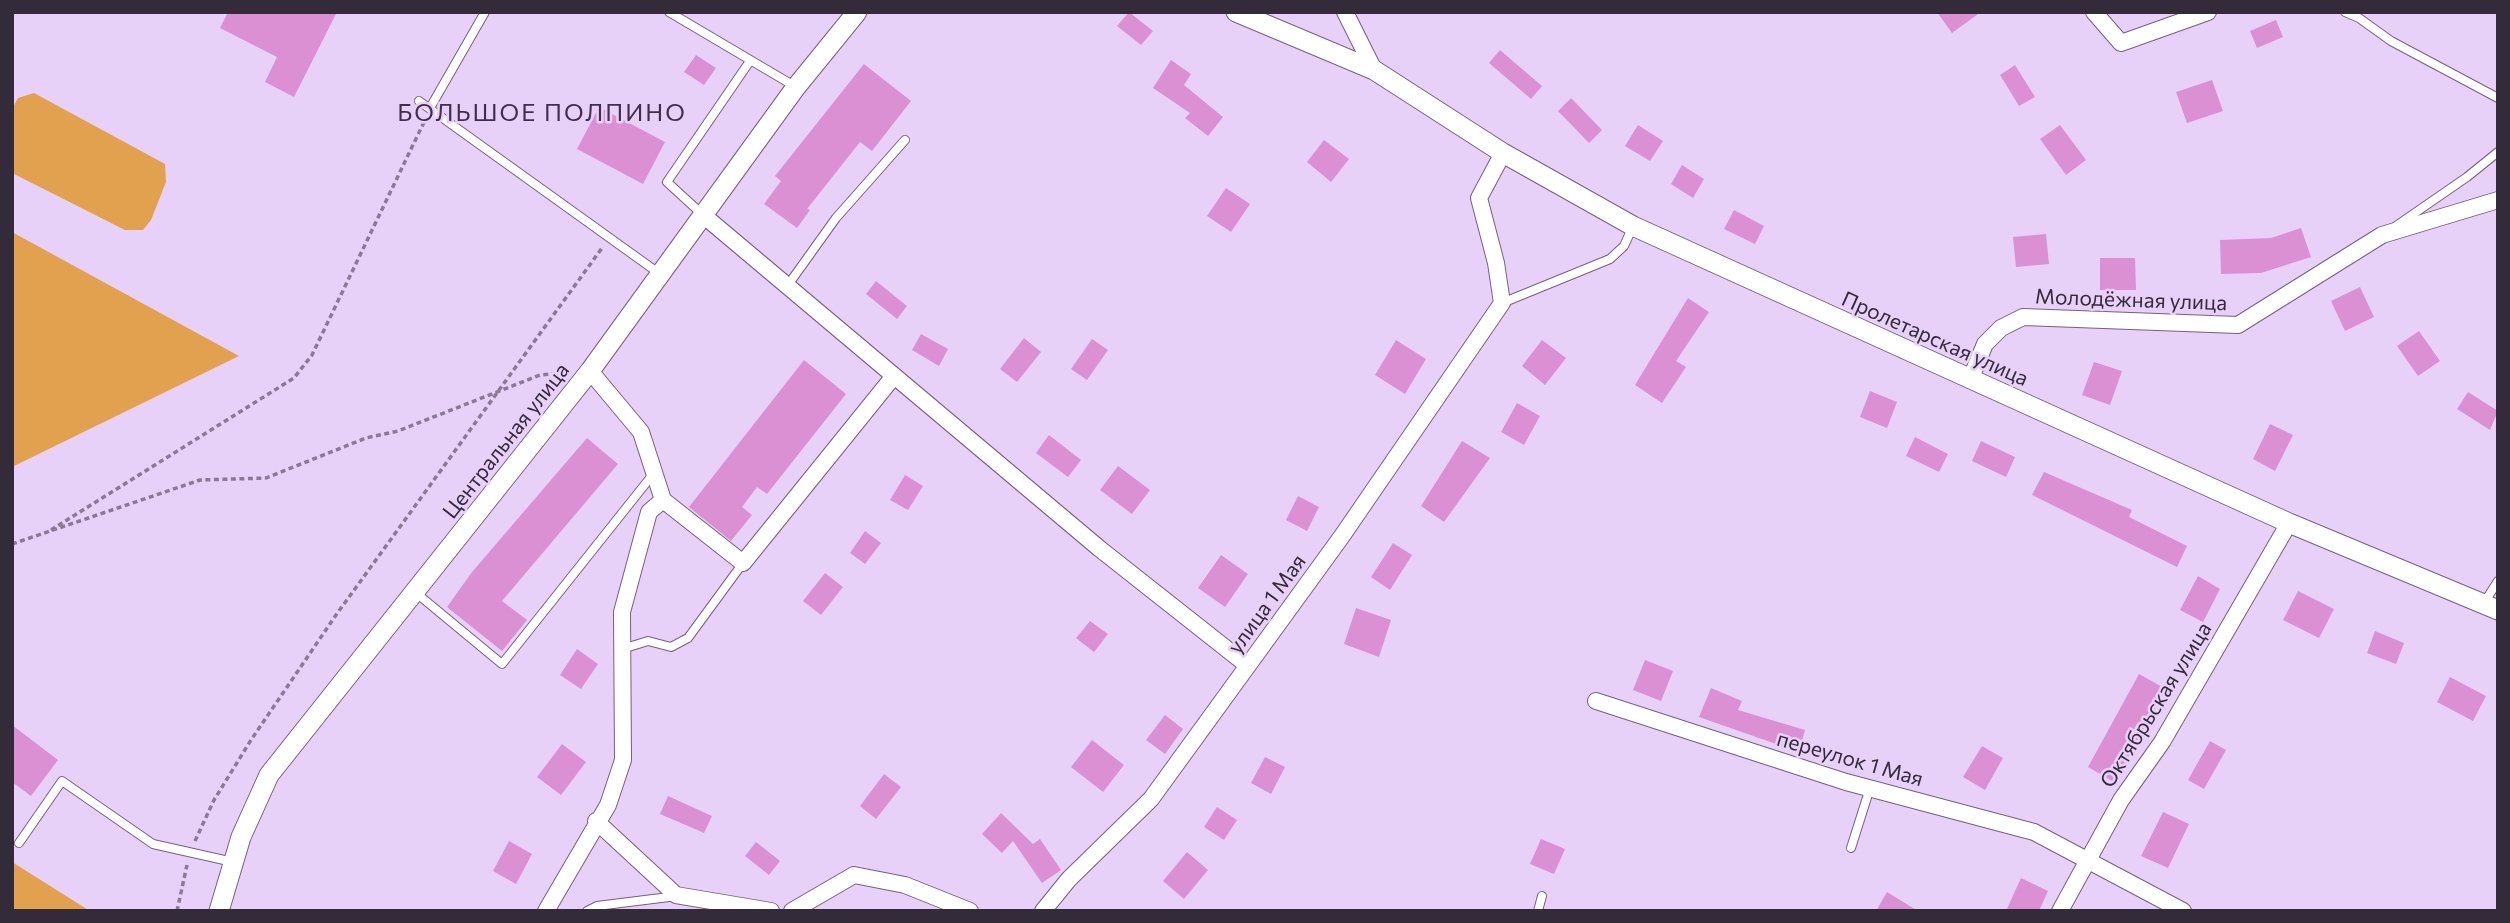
<!DOCTYPE html>
<meta charset="utf-8">
<style>
body{margin:0}
#map{position:relative;width:2510px;height:923px;overflow:hidden;background:#e8d1f9;font-family:Commissioner,sans-serif}
canvas{display:block}
.frame{position:absolute;inset:0;border:14px solid #332a3a;pointer-events:none}
</style>
<div id="map">
<canvas width="2510" height="923"></canvas>
<div class="frame"></div>
</div>
<script>
const c = document.querySelector('canvas').getContext('2d');
c.lineJoin = 'round';
function fill(path, color) {
  c.fillStyle = color;
  c.fill(path, 'evenodd');
}
function poly(rows) {
  const path = new Path2D();
  for (const r of rows) {
    path.moveTo(r[0], r[1]);
    for (let i = 2; i < r.length; i += 2) path.lineTo(r[i], r[i + 1]);
  }
  return path;
}
function trace(path, color, width, dash) {
  c.strokeStyle = color;
  c.lineWidth = width;
  c.lineCap = dash ? 'butt' : 'round';
  c.setLineDash(dash || []);
  c.stroke(path);
}
function write(font, color, halo, rows, align = 'center') {
  c.font = font + ' Commissioner,sans-serif';
  c.lineWidth = 5;
  c.setLineDash([]);
  c.textBaseline = 'middle';
  c.strokeStyle = halo;
  c.fillStyle = color;
  for (const [text, x, y, turn = 0] of rows) {
    c.save();
    c.translate(x, y);
    c.rotate((+turn || 0) * Math.PI / 180);
    c.textAlign = isNaN(turn) ? turn : align;
    if (halo) c.strokeText(text, 0, 0);
    c.fillText(text, 0, 0);
    c.restore();
  }
}
fill(poly([
 [34,93,165,164,166,182,151,220,143,230,125,230,12,173,12,109,18,98],
 [12,232,239,356,12,467],
 [12,862,90,911,12,911]
]), '#e2a14e');
fill(poly([
 [228,12,337,12,294,97,265,82,277,57,220,28],
 [1129,12,1153,31,1141,45,1117,26],
 [1937,12,1981,12,1952,33],
 [2276,20,2283,37,2257,48,2250,31],
 [1500,50,1542,86,1531,99,1489,63],
 [696,55,716,68,704,85,684,72],
 [1171,60,1191,74,1184,85,1223,117,1208,136,1185,118,1190,113,1153,88],
 [864,64,911,101,872,151,860,142,807,209,810,210,797,228,764,204,781,181,775,176],
 [2015,65,2035,97,2019,106,2000,75],
 [2212,80,2223,111,2187,123,2176,92],
 [1571,98,1602,130,1589,143,1558,111],
 [599,107,665,142,643,184,577,149],
 [1638,125,1663,141,1650,161,1625,146],
 [2060,125,2086,160,2066,175,2040,139],
 [1324,140,1349,159,1331,182,1307,162],
 [1682,165,1704,179,1693,198,1671,184],
 [1226,188,1250,204,1231,232,1207,216],
 [1734,210,1764,226,1755,244,1724,229],
 [2301,228,2311,257,2261,273,2221,274,2220,240,2271,238],
 [2046,234,2049,264,2016,267,2013,237],
 [2100,258,2135,258,2136,290,2100,290],
 [876,281,907,306,897,319,866,294],
 [2360,287,2374,317,2345,331,2331,301],
 [1688,298,1709,312,1676,361,1686,367,1662,403,1635,385],
 [2419,331,2440,361,2418,376,2397,346],
 [921,334,948,349,939,366,912,350],
 [1024,338,1041,352,1017,382,1000,369],
 [1092,339,1108,350,1087,380,1071,369],
 [1396,340,1426,359,1405,394,1375,375],
 [1542,340,1566,358,1545,385,1522,366],
 [804,360,846,394,767,494,757,487,742,507,752,515,731,541,689,507],
 [2094,362,2122,371,2110,405,2082,395],
 [1870,391,1897,402,1887,428,1860,417],
 [2468,392,2498,411,2490,430,2457,409],
 [1517,403,1540,416,1524,445,1501,432],
 [2270,424,2293,435,2275,471,2253,459],
 [1049,435,1081,460,1068,477,1036,453],
 [1915,437,1948,454,1939,472,1906,456],
 [587,438,618,464,502,601,527,620,502,651,447,607,472,572],
 [1462,441,1490,458,1444,522,1421,506],
 [1981,441,2015,457,2006,477,1972,461],
 [1118,466,1150,490,1132,514,1100,490],
 [2044,472,2132,510,2129,517,2187,546,2177,567,2032,495],
 [905,475,923,486,908,510,890,500],
 [1298,496,1319,507,1307,531,1286,520],
 [865,531,881,543,865,564,850,553],
 [1393,543,1412,555,1390,590,1371,577],
 [1221,555,1248,574,1225,607,1198,588],
 [825,573,843,587,821,615,803,601],
 [2198,576,2220,589,2203,622,2180,610],
 [2298,591,2334,609,2319,638,2283,620],
 [1356,608,1391,620,1379,657,1344,644],
 [1090,621,1108,634,1094,652,1076,638],
 [2375,631,2404,643,2396,664,2367,653],
 [577,649,598,664,581,689,560,675],
 [1645,660,1673,671,1661,701,1633,690],
 [2139,674,2166,689,2114,782,2088,767],
 [2450,677,2486,696,2473,721,2437,702],
 [1711,688,1742,701,1738,710,1805,730,1799,752,1699,717],
 [1165,715,1183,729,1165,754,1146,740],
 [12,725,58,760,31,796,12,782],
 [1092,740,1124,765,1103,792,1071,767],
 [2210,741,2226,750,2204,789,2188,780],
 [562,744,586,762,561,795,537,777],
 [1982,746,2003,758,1985,790,1963,777],
 [1265,757,1285,767,1271,794,1251,783],
 [884,774,901,787,876,819,860,806],
 [668,796,712,816,704,833,660,814],
 [1217,807,1237,820,1224,840,1204,827],
 [2163,812,2189,824,2168,868,2141,856],
 [1001,813,1033,844,1040,839,1061,870,1042,883,1013,841,1002,853,982,834],
 [1541,839,1565,849,1554,874,1530,864],
 [509,841,532,854,516,884,493,871],
 [756,842,780,861,769,875,745,856],
 [1187,852,1208,870,1184,899,1163,881],
 [2021,878,2048,891,2039,911,2006,911],
 [1887,892,1918,911,1876,911]
]), '#dc90d4');
const service = poly([
 [669,12,796,87],
 [2345,12,2359,18,2391,41,2498,98],
 [419,101,660,274],
 [430,108,485,12],
 [703,215,667,182,750,61],
 [2396,226,2467,177,2498,152],
 [788,285,836,218,905,140],
 [1502,303,1610,259,1624,246,1633,226],
 [415,592,502,664,654,473],
 [2484,603,2498,581],
 [622,649,648,641,671,647,688,638,743,563],
 [19,843,62,781,153,844,233,862],
 [1851,848,1870,788],
 [587,911,597,906,677,896],
 [1538,911,1542,896]
]);
const minor = poly([
 [1345,12,1374,70],
 [2094,12,2121,43,2208,12],
 [703,215,1100,549,1247,665],
 [590,371,641,432,663,500,743,563,894,376],
 [1970,380,1985,344,2001,328,2023,317,2238,325,2382,235,2498,200],
 [1596,701,1846,782,2034,832,2183,911],
 [596,821,676,895,771,911],
 [546,911,608,805,623,760,622,612,649,512,663,500],
 [792,911,854,875,905,885,970,911],
 [1043,911,1069,879,1151,799,1342,536,1502,303,1496,263,1479,198,1503,153],
 [2060,911,2121,800,2162,742,2289,523]
]);
const tertiary = poly([
 [1236,12,1374,70,1503,153,1633,226,2289,523,2498,610],
 [219,911,241,837,269,775,590,371,796,87,857,12]
]);
trace(service, '#746082', 10);
trace(minor, '#746082', 18);
trace(tertiary, '#746082', 21);
trace(poly([
 [51,530,294,378,312,355,425,120],
 [12,544,200,480,266,478,366,438,398,431,540,375,563,373],
 [195,841,214,800,251,740,336,615,602,248],
 [177,911,187,865]
]), '#897a95', 3.5, [5, 3.5]);
trace(service, '#fff', 8);
trace(minor, '#fff', 16);
trace(tertiary, '#fff', 19);
write('21px', '#332a3a', '#e8d1f9', [
 ["Молодёжная улица",2131,300,2],
 ["Пролетарская улица",1935,339,24],
 ["Центральная улица",506,441,-52],
 ["улица 1 Мая",1267,604,-54],
 ["Октябрьская улица",2156,705,-58],
 ["переулок 1 Мая",1850,759,16]
]);
c.letterSpacing = '2px';
write('24px', '#412e4e', '#e8d1f9', [
 ["БОЛЬШОЕ ПОЛПИНО",542,113]
]);
c.letterSpacing = '0px';
</script>
